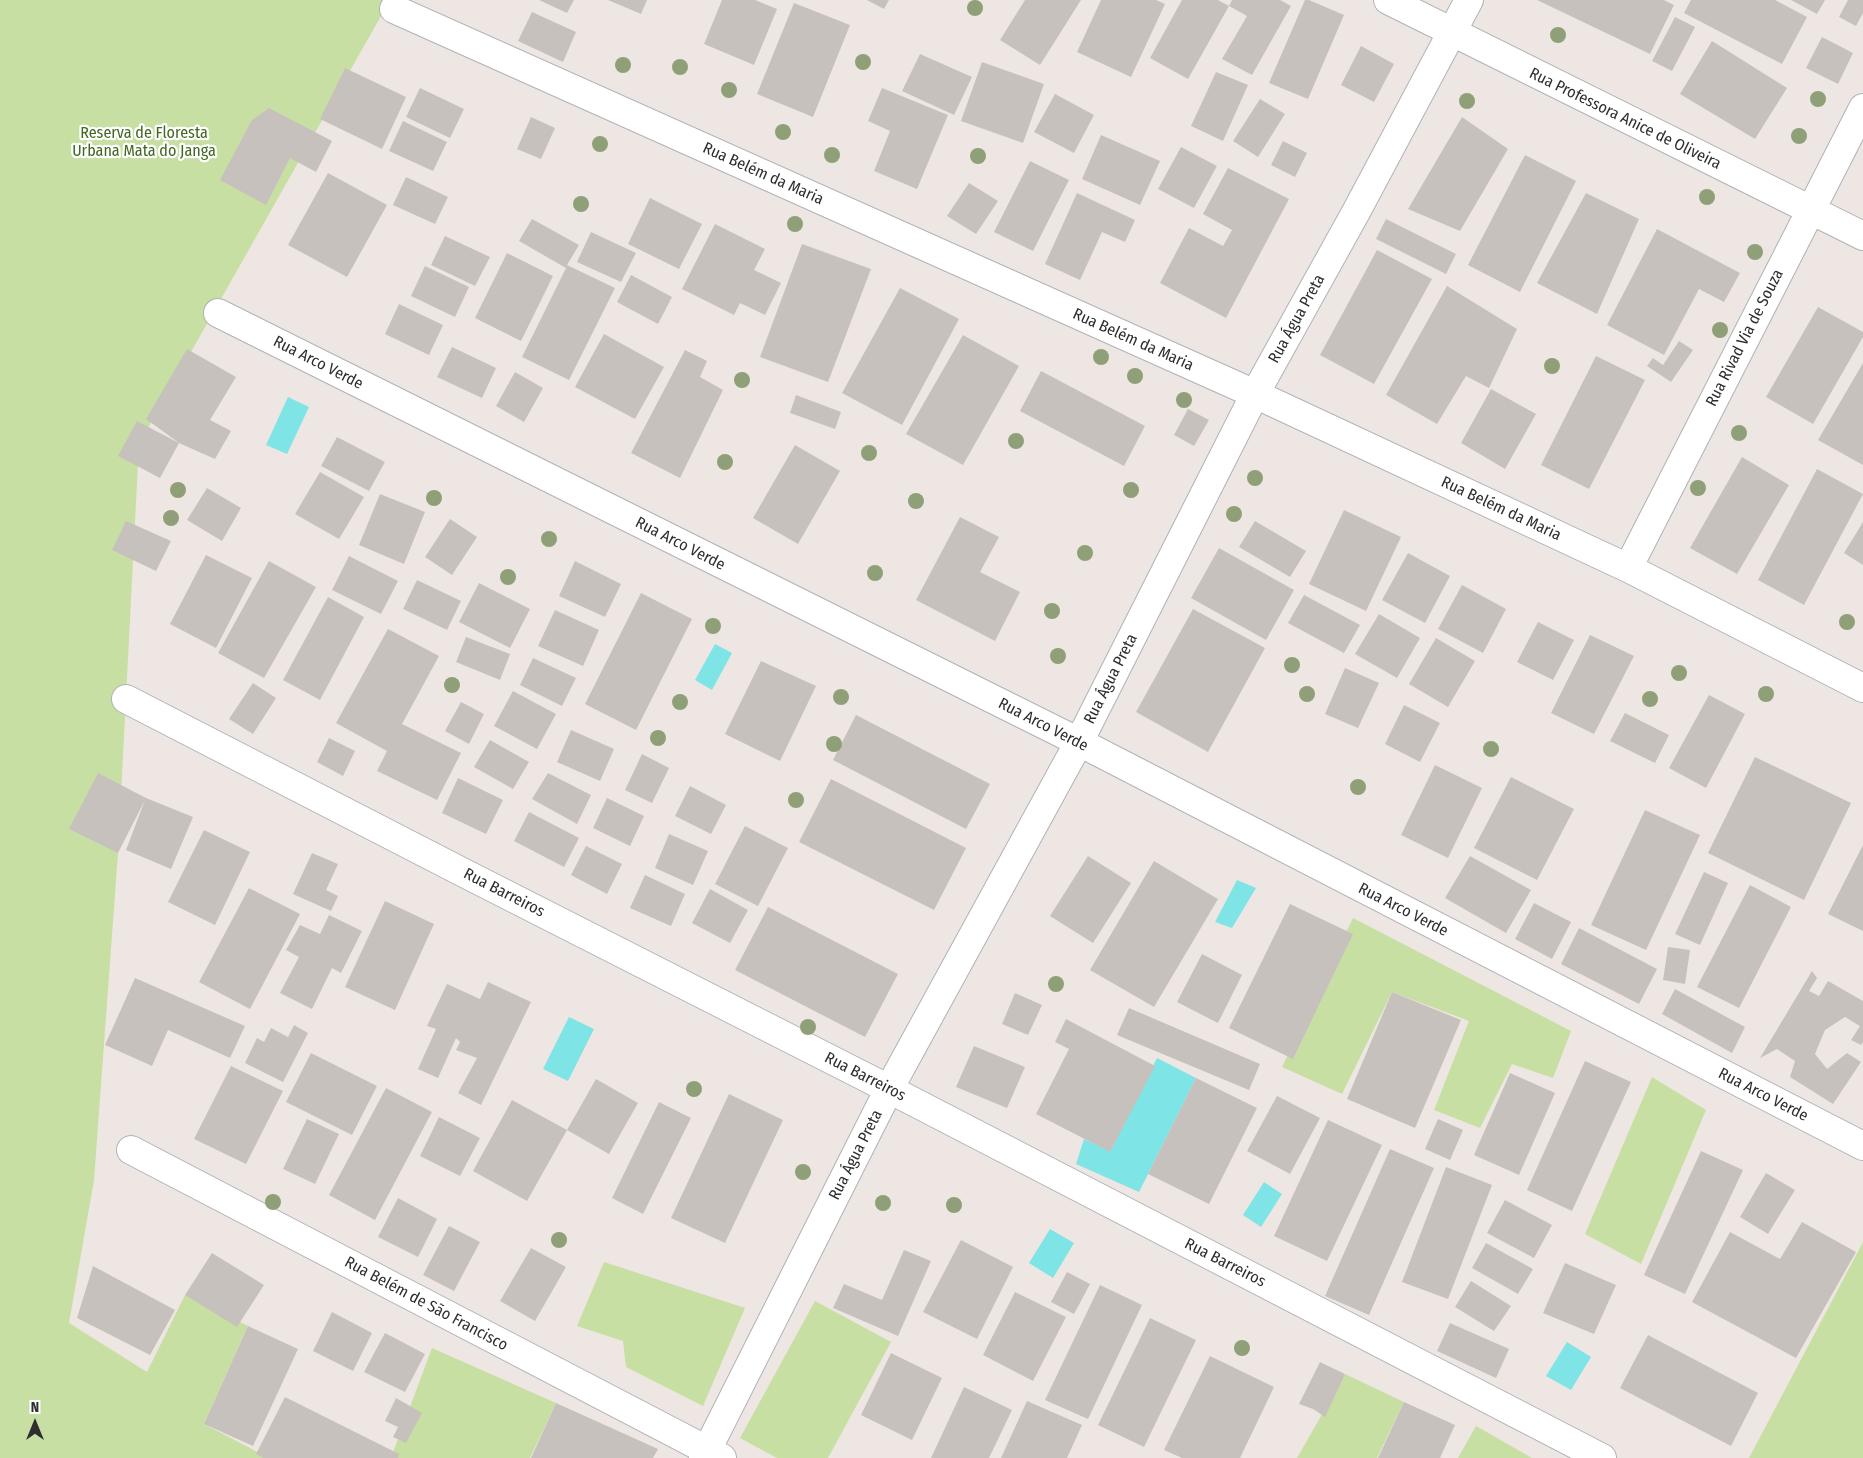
<!DOCTYPE html>
<meta charset="utf-8">
<style>
body{margin:0}
#map{position:relative;width:1863px;height:1458px;overflow:hidden;background:#eee6e2;font-family:"Fira Sans Condensed",sans-serif}
canvas{display:block}
.north{position:absolute;left:10px;top:1398px;width:50px;height:50px;-webkit-text-stroke:4px #fff;paint-order:stroke;rotate:0deg;font-size:14px;font-weight:700;line-height:20px;text-align:center;color:#2e2e2e}
.north::after{content:'';display:block;margin:auto;width:18px;height:22px;background:#2e2e2e;clip-path:polygon(50% 0,100% 100%,50% 72%,0 100%)}
</style>
<div id="map">
<canvas width="1863" height="1458"></canvas>
<div class="north">N</div>
</div>
<script>
const c = document.querySelector('canvas').getContext('2d');
c.lineJoin = 'round';
function fill(path, color) {
  c.fillStyle = color;
  c.fill(path, 'evenodd');
}
function poly(rows) {
  const path = new Path2D();
  for (const r of rows) {
    path.moveTo(r[0], r[1]);
    for (let i = 2; i < r.length; i += 2) path.lineTo(r[i], r[i + 1]);
  }
  return path;
}
function trace(path, color, width, dash) {
  c.strokeStyle = color;
  c.lineWidth = width;
  c.lineCap = dash ? 'butt' : 'round';
  c.setLineDash(dash || []);
  c.stroke(path);
}
function write(font, color, halo, rows, align = 'center') {
  c.font = font + ' "Fira Sans Condensed",sans-serif';
  c.lineWidth = 4.5;
  c.setLineDash([]);
  c.textBaseline = 'middle';
  c.strokeStyle = halo;
  c.fillStyle = color;
  for (const [text, x, y, turn = 0] of rows) {
    c.save();
    c.translate(x, y);
    c.rotate((+turn || 0) * Math.PI / 180);
    c.textAlign = isNaN(turn) ? turn : align;
    if (halo) c.strokeText(text, 0, 0);
    c.fillText(text, 0, 0);
    c.restore();
  }
}
fill(poly([
 [0,0,390,0,139,444,118,853,94,1180,69,1323,147,1372,185,1295,248,1326,204,1424,269,1458,0,1458],
 [1353,918,1571,1031,1553,1078,1512,1064,1480,1128,1434,1110,1469,1021,1392,992,1342,1094,1282,1067],
 [1652,1077,1706,1110,1641,1264,1585,1234],
 [1863,1242,1863,1458,1749,1458],
 [604,1262,745,1308,703,1406,626,1367,623,1341,577,1326],
 [815,1301,891,1342,828,1458,777,1458,740,1438],
 [432,1348,556,1403,530,1458,391,1458],
 [1345,1374,1404,1402,1377,1458,1297,1458],
 [1476,1426,1532,1458,1458,1458]
]), '#c7dfa3');
fill(poly([
 [288,397,309,407,287,454,266,445],
 [715,644,732,653,712,690,695,680],
 [1237,880,1256,888,1232,928,1215,922],
 [569,1017,594,1029,568,1081,543,1069],
 [1157,1058,1196,1078,1139,1192,1076,1164,1084,1139,1110,1151],
 [1264,1182,1282,1194,1261,1227,1243,1215],
 [1050,1229,1074,1243,1053,1278,1029,1263],
 [1567,1342,1591,1357,1571,1390,1546,1376]
]), '#7fe4e6');
fill(poly([
 [539,0,574,0,567,13],
 [608,0,647,0,641,14],
 [722,0,755,0,777,9,754,65,704,44],
 [867,0,889,0,884,9],
 [1025,0,1081,0,1040,65,1000,40],
 [1101,0,1156,0,1165,4,1131,77,1077,52],
 [1182,0,1218,0,1229,6,1232,0,1280,0,1291,6,1252,75,1222,59,1247,16,1229,6,1188,79,1150,58],
 [1305,0,1309,0,1344,15,1308,99,1269,83],
 [1537,0,1664,0,1674,5,1650,54],
 [1691,0,1775,0,1807,17,1782,64,1684,13],
 [1791,0,1825,0,1817,14],
 [1848,0,1863,0,1863,13,1856,26,1839,17],
 [794,3,850,25,813,117,757,94],
 [532,12,576,32,563,62,518,41],
 [1675,17,1695,27,1672,71,1652,61],
 [1822,37,1853,53,1838,84,1806,68],
 [1712,41,1787,88,1755,139,1680,94],
 [1361,46,1394,64,1374,102,1341,85],
 [920,54,972,77,954,115,902,91],
 [982,62,1044,84,1023,143,961,121],
 [345,68,406,97,382,149,320,119],
 [1216,72,1248,85,1223,141,1191,126],
 [420,88,464,109,450,138,406,117],
 [882,88,948,115,917,189,874,171,890,131,868,121],
 [1055,94,1094,115,1074,153,1034,132],
 [1260,99,1285,114,1258,157,1233,141],
 [269,108,332,141,316,172,290,158,266,205,220,180,252,120],
 [531,117,555,128,541,159,517,149],
 [1462,117,1508,149,1460,231,1408,209],
 [403,121,447,142,433,171,389,151],
 [1101,135,1160,161,1140,205,1082,179],
 [1283,141,1307,153,1295,177,1271,165],
 [1181,147,1217,166,1194,208,1158,189],
 [1525,155,1576,181,1520,292,1468,265],
 [1030,161,1069,180,1033,251,994,232],
 [1228,168,1289,199,1226,318,1160,283,1189,228,1223,246,1232,230,1203,214],
 [328,173,387,205,347,277,288,245],
 [406,177,448,197,435,224,393,205],
 [969,183,998,201,976,234,947,216],
 [1077,193,1135,220,1125,242,1102,232,1080,280,1045,264],
 [1586,193,1639,219,1597,314,1537,283],
 [650,198,702,224,679,269,628,244],
 [532,219,579,245,567,265,615,288,569,380,522,357,566,268,519,241],
 [1386,219,1456,254,1446,274,1376,239],
 [715,224,765,249,754,270,781,283,765,315,740,303,734,315,682,289],
 [1657,229,1740,273,1724,302,1699,289,1664,355,1607,325],
 [591,232,636,253,621,282,577,262],
 [445,236,490,257,475,286,431,265],
 [802,244,871,269,828,382,760,357],
 [1377,250,1432,279,1374,384,1320,355],
 [507,253,553,276,521,341,475,318],
 [425,266,469,287,455,317,411,296],
 [631,275,672,297,658,324,617,302],
 [1447,286,1517,329,1489,388,1466,376,1437,424,1386,395],
 [900,288,959,319,902,425,842,393],
 [399,304,443,325,429,355,385,334],
 [1818,307,1863,332,1863,337,1813,424,1766,397],
 [604,334,664,367,635,419,575,387],
 [963,335,1019,366,963,465,906,434],
 [1679,341,1693,350,1671,382,1647,366,1653,358,1663,365],
 [452,347,496,368,482,398,437,377],
 [187,349,236,377,210,420,231,431,215,459,179,443,160,478,118,456,137,421,179,443,146,419],
 [685,350,707,361,700,377,723,390,680,478,631,453],
 [1596,356,1645,380,1589,489,1541,465],
 [1863,363,1863,465,1818,440],
 [1041,371,1145,426,1124,466,1020,411],
 [515,372,543,388,524,422,496,406],
 [1491,389,1536,414,1505,469,1461,443],
 [796,395,841,412,835,429,790,413],
 [1188,409,1209,420,1194,446,1174,435],
 [337,437,385,462,369,491,321,466],
 [795,445,840,471,798,544,753,518],
 [1742,457,1789,485,1737,574,1690,548],
 [1817,469,1863,494,1804,605,1758,580],
 [320,472,364,497,339,539,295,514],
 [207,488,241,508,222,541,187,520],
 [380,494,425,512,404,564,359,545],
 [1344,510,1401,537,1366,611,1309,584],
 [960,517,999,537,980,572,1020,592,995,641,916,600],
 [450,519,477,537,452,575,425,557],
 [126,521,171,541,156,571,112,550],
 [1255,521,1306,551,1290,577,1239,547],
 [1863,522,1863,565,1844,553],
 [1219,548,1294,590,1266,640,1191,598],
 [1408,553,1450,576,1425,623,1382,600],
 [206,555,252,578,216,648,170,624],
 [349,556,398,581,381,614,332,590],
 [269,561,316,587,264,678,218,653],
 [575,561,621,584,605,617,559,596],
 [417,580,461,601,447,630,403,609],
 [479,583,530,609,510,648,459,622],
 [1462,585,1506,609,1483,653,1438,629],
 [641,593,692,619,636,730,585,704],
 [1304,595,1360,625,1344,653,1288,623],
 [328,597,364,617,320,700,283,680],
 [1193,609,1265,648,1208,752,1136,712],
 [555,610,599,630,583,666,538,646],
 [1379,614,1420,638,1397,678,1355,654],
 [1538,622,1574,640,1553,680,1517,662],
 [388,629,439,656,402,724,461,753,437,800,377,771,387,751,336,723],
 [1590,635,1634,656,1594,734,1551,713],
 [466,637,510,654,500,680,456,662],
 [1436,638,1475,661,1448,707,1409,684],
 [533,658,576,678,562,706,520,685],
 [761,661,816,686,780,761,725,734],
 [1345,668,1379,683,1358,728,1325,714],
 [253,683,276,698,253,734,229,719],
 [513,691,556,714,537,749,494,726],
 [1709,695,1745,714,1706,788,1669,768],
 [461,702,484,714,469,744,445,731],
 [1404,705,1440,723,1420,762,1385,744],
 [1625,713,1669,735,1655,763,1610,741],
 [856,715,990,784,966,829,833,760],
 [571,730,614,749,600,781,557,762],
 [329,738,355,751,343,776,317,762],
 [490,740,529,762,513,789,474,767],
 [642,754,669,768,652,803,625,790],
 [1755,757,1851,803,1804,900,1708,853],
 [1435,765,1482,788,1448,858,1401,835],
 [98,773,146,798,193,817,171,869,126,850,145,800,118,853,69,829],
 [548,773,591,795,577,824,532,799],
 [1511,777,1574,809,1537,880,1474,848],
 [458,778,503,800,486,834,442,813],
 [831,779,966,848,934,910,799,842],
 [690,786,726,805,711,834,675,816],
 [607,798,644,816,630,846,593,828],
 [1645,810,1700,835,1646,950,1591,925],
 [529,812,579,838,564,867,514,841],
 [745,826,788,848,758,906,715,884],
 [204,830,250,852,215,925,168,902],
 [669,834,708,851,693,885,655,868],
 [1863,845,1863,931,1828,914],
 [586,846,622,864,607,894,571,875],
 [312,853,338,864,326,890,338,896,331,911,293,894],
 [1088,856,1131,883,1093,943,1050,916],
 [1470,856,1531,890,1506,933,1445,898],
 [1154,861,1218,899,1154,1007,1090,970],
 [1704,872,1728,883,1700,945,1675,934],
 [645,875,685,894,671,926,630,908],
 [1750,885,1791,907,1739,1008,1697,987],
 [249,888,300,914,250,1009,199,982],
 [710,889,748,910,730,943,692,923],
 [385,901,434,924,395,1010,345,987],
 [1534,903,1571,922,1552,959,1515,939],
 [1290,904,1353,934,1293,1059,1229,1028],
 [768,907,898,974,865,1037,735,970],
 [329,915,362,931,341,973,332,968,312,1009,280,993,299,957,286,950,300,925,320,934],
 [1579,928,1657,969,1639,1004,1561,964],
 [1668,947,1690,950,1685,984,1663,980],
 [1202,954,1242,975,1218,1023,1177,1002],
 [1812,971,1817,978,1809,991,1819,996,1828,981,1863,1001,1863,1042,1861,1045,1851,1040,1860,1026,1845,1017,1825,1030,1815,1054,1827,1069,1847,1053,1861,1062,1833,1104,1790,1077,1795,1061,1777,1049,1760,1058],
 [135,978,245,1026,230,1058,168,1030,152,1066,105,1045],
 [488,982,531,1002,481,1105,458,1093,477,1058,456,1050,460,1042,456,1038,438,1078,418,1069,436,1029,427,1026,447,984,480,999],
 [1675,989,1745,1027,1732,1053,1662,1014],
 [1392,992,1461,1020,1415,1128,1347,1099],
 [1015,993,1042,1005,1028,1035,1002,1024],
 [1129,1008,1260,1064,1249,1090,1117,1035],
 [1066,1019,1155,1066,1110,1152,1036,1114,1069,1049,1055,1042],
 [294,1025,308,1033,283,1082,245,1063,257,1038,264,1042,271,1028,288,1037],
 [974,1046,1025,1067,1007,1108,956,1087],
 [311,1053,377,1086,352,1135,286,1102],
 [1585,1061,1631,1082,1572,1211,1527,1190],
 [231,1066,283,1091,246,1164,194,1139],
 [1510,1073,1555,1093,1519,1175,1474,1155],
 [1196,1078,1257,1108,1209,1204,1148,1174],
 [596,1079,638,1103,609,1154,567,1130,527,1201,473,1171,512,1100,567,1130],
 [386,1088,432,1112,375,1220,329,1195],
 [729,1094,783,1120,725,1243,671,1218],
 [1277,1096,1320,1118,1290,1174,1247,1151],
 [659,1102,691,1118,643,1214,612,1198],
 [439,1117,480,1138,460,1176,420,1156],
 [307,1119,339,1134,315,1184,283,1169],
 [1438,1119,1463,1130,1450,1160,1425,1149],
 [1328,1120,1382,1145,1327,1261,1274,1236],
 [1390,1149,1434,1168,1369,1315,1325,1296],
 [1701,1151,1743,1170,1685,1294,1644,1275],
 [1446,1167,1492,1185,1448,1299,1402,1282],
 [1766,1173,1795,1190,1768,1234,1740,1217],
 [398,1198,437,1219,418,1257,378,1237],
 [1505,1200,1552,1225,1534,1258,1487,1233],
 [1802,1222,1856,1252,1796,1358,1692,1302,1730,1232,1780,1259],
 [449,1226,480,1242,454,1291,423,1275],
 [961,1240,1013,1267,977,1339,923,1312],
 [1486,1243,1533,1269,1518,1294,1472,1268],
 [531,1248,566,1267,535,1321,500,1301],
 [904,1250,931,1261,898,1336,833,1308,844,1284,882,1300],
 [212,1253,264,1285,237,1327,185,1295],
 [1565,1263,1616,1285,1594,1334,1543,1313],
 [93,1266,175,1310,150,1355,77,1318],
 [1067,1272,1090,1284,1074,1314,1051,1302],
 [1471,1281,1511,1306,1494,1331,1455,1307],
 [1100,1285,1142,1305,1088,1419,1045,1400],
 [1015,1292,1066,1317,1033,1381,983,1355],
 [332,1312,372,1333,353,1371,313,1351],
 [1150,1318,1196,1340,1144,1447,1098,1425],
 [1450,1323,1509,1349,1496,1378,1437,1351],
 [248,1326,298,1349,253,1446,204,1424],
 [385,1333,425,1354,405,1392,364,1372],
 [1648,1335,1758,1393,1731,1446,1620,1388],
 [891,1353,942,1378,912,1440,861,1415],
 [1210,1356,1274,1387,1240,1458,1182,1458,1164,1450],
 [1320,1362,1345,1374,1325,1417,1313,1409,1299,1404],
 [964,1387,1012,1410,989,1458,931,1458],
 [285,1397,399,1454,398,1458,264,1458,256,1454],
 [396,1398,422,1413,406,1443,393,1437,398,1427,385,1421],
 [1027,1401,1082,1425,1067,1458,1001,1458],
 [1404,1402,1455,1425,1440,1458,1378,1458],
 [556,1403,658,1449,653,1458,531,1458]
]), '#c7c1bd');
const minor = poly([
 [1388,0,1863,236],
 [394,9,1255,394,1628,568,1863,688],
 [218,313,1079,742,1863,1146],
 [1628,568,1863,108],
 [126,699,466,874,889,1089,1602,1458],
 [131,1150,722,1458],
 [703,1458,889,1089,1079,742,1255,394,1356,212,1469,0]
]);
trace(minor, '#aeb3b8', 30);
trace(minor, '#fff', 28);
c.fillStyle = '#8fa078';
for (const [x, y] of [
 [975,8],
 [1558,35],
 [863,62],
 [623,65],
 [680,67],
 [729,90],
 [1818,99],
 [1467,101],
 [783,132],
 [1799,136],
 [600,144],
 [832,155],
 [978,156],
 [1707,197],
 [581,204],
 [795,224],
 [1755,252],
 [1720,330],
 [1101,357],
 [1552,366],
 [1135,376],
 [742,380],
 [1184,400],
 [1739,433],
 [1016,441],
 [869,453],
 [725,462],
 [1255,478],
 [1698,488],
 [178,490],
 [1131,490],
 [434,498],
 [916,501],
 [1234,514],
 [171,518],
 [549,539],
 [1085,553],
 [875,573],
 [508,577],
 [1052,611],
 [1847,622],
 [713,626],
 [1058,656],
 [1292,665],
 [1679,673],
 [452,685],
 [1307,694],
 [1766,694],
 [841,697],
 [1650,699],
 [680,702],
 [658,738],
 [834,744],
 [1491,749],
 [1358,787],
 [796,800],
 [1056,984],
 [808,1027],
 [694,1089],
 [803,1172],
 [273,1202],
 [883,1203],
 [954,1205],
 [559,1240],
 [1242,1348]
]) {
  c.beginPath();
  c.arc(x, y, 8, 0, 2 * Math.PI);
  c.fill();
}
write('16px', '#2e2e2e', '#fff', [
 ["Rua Professora Anice de Oliveira",1625,119,26],
 ["Rua Belém da Maria",763,174,24],
 ["Rua Água Preta",1297,319,-61],
 ["Rua Rivad Via de Souza",1745,338,-63],
 ["Rua Belém da Maria",1133,340,24],
 ["Rua Arco Verde",318,363,27],
 ["Rua Belém da Maria",1501,509,25],
 ["Rua Arco Verde",680,544,27],
 ["Rua Água Preta",1111,679,-63],
 ["Rua Arco Verde",1043,725,27],
 ["Rua Barreiros",504,893,27],
 ["Rua Arco Verde",1403,910,27],
 ["Rua Barreiros",865,1077,27],
 ["Rua Arco Verde",1763,1095,27],
 ["Rua Água Preta",856,1155,-63],
 ["Rua Barreiros",1225,1263,27],
 ["Rua Belém de São Francisco",426,1304,28]
]);
write('16px', '#416722', '#fff', [
 ["Reserva de Floresta",144,134],
 ["Urbana Mata do Janga",144,152]
]);
</script>
